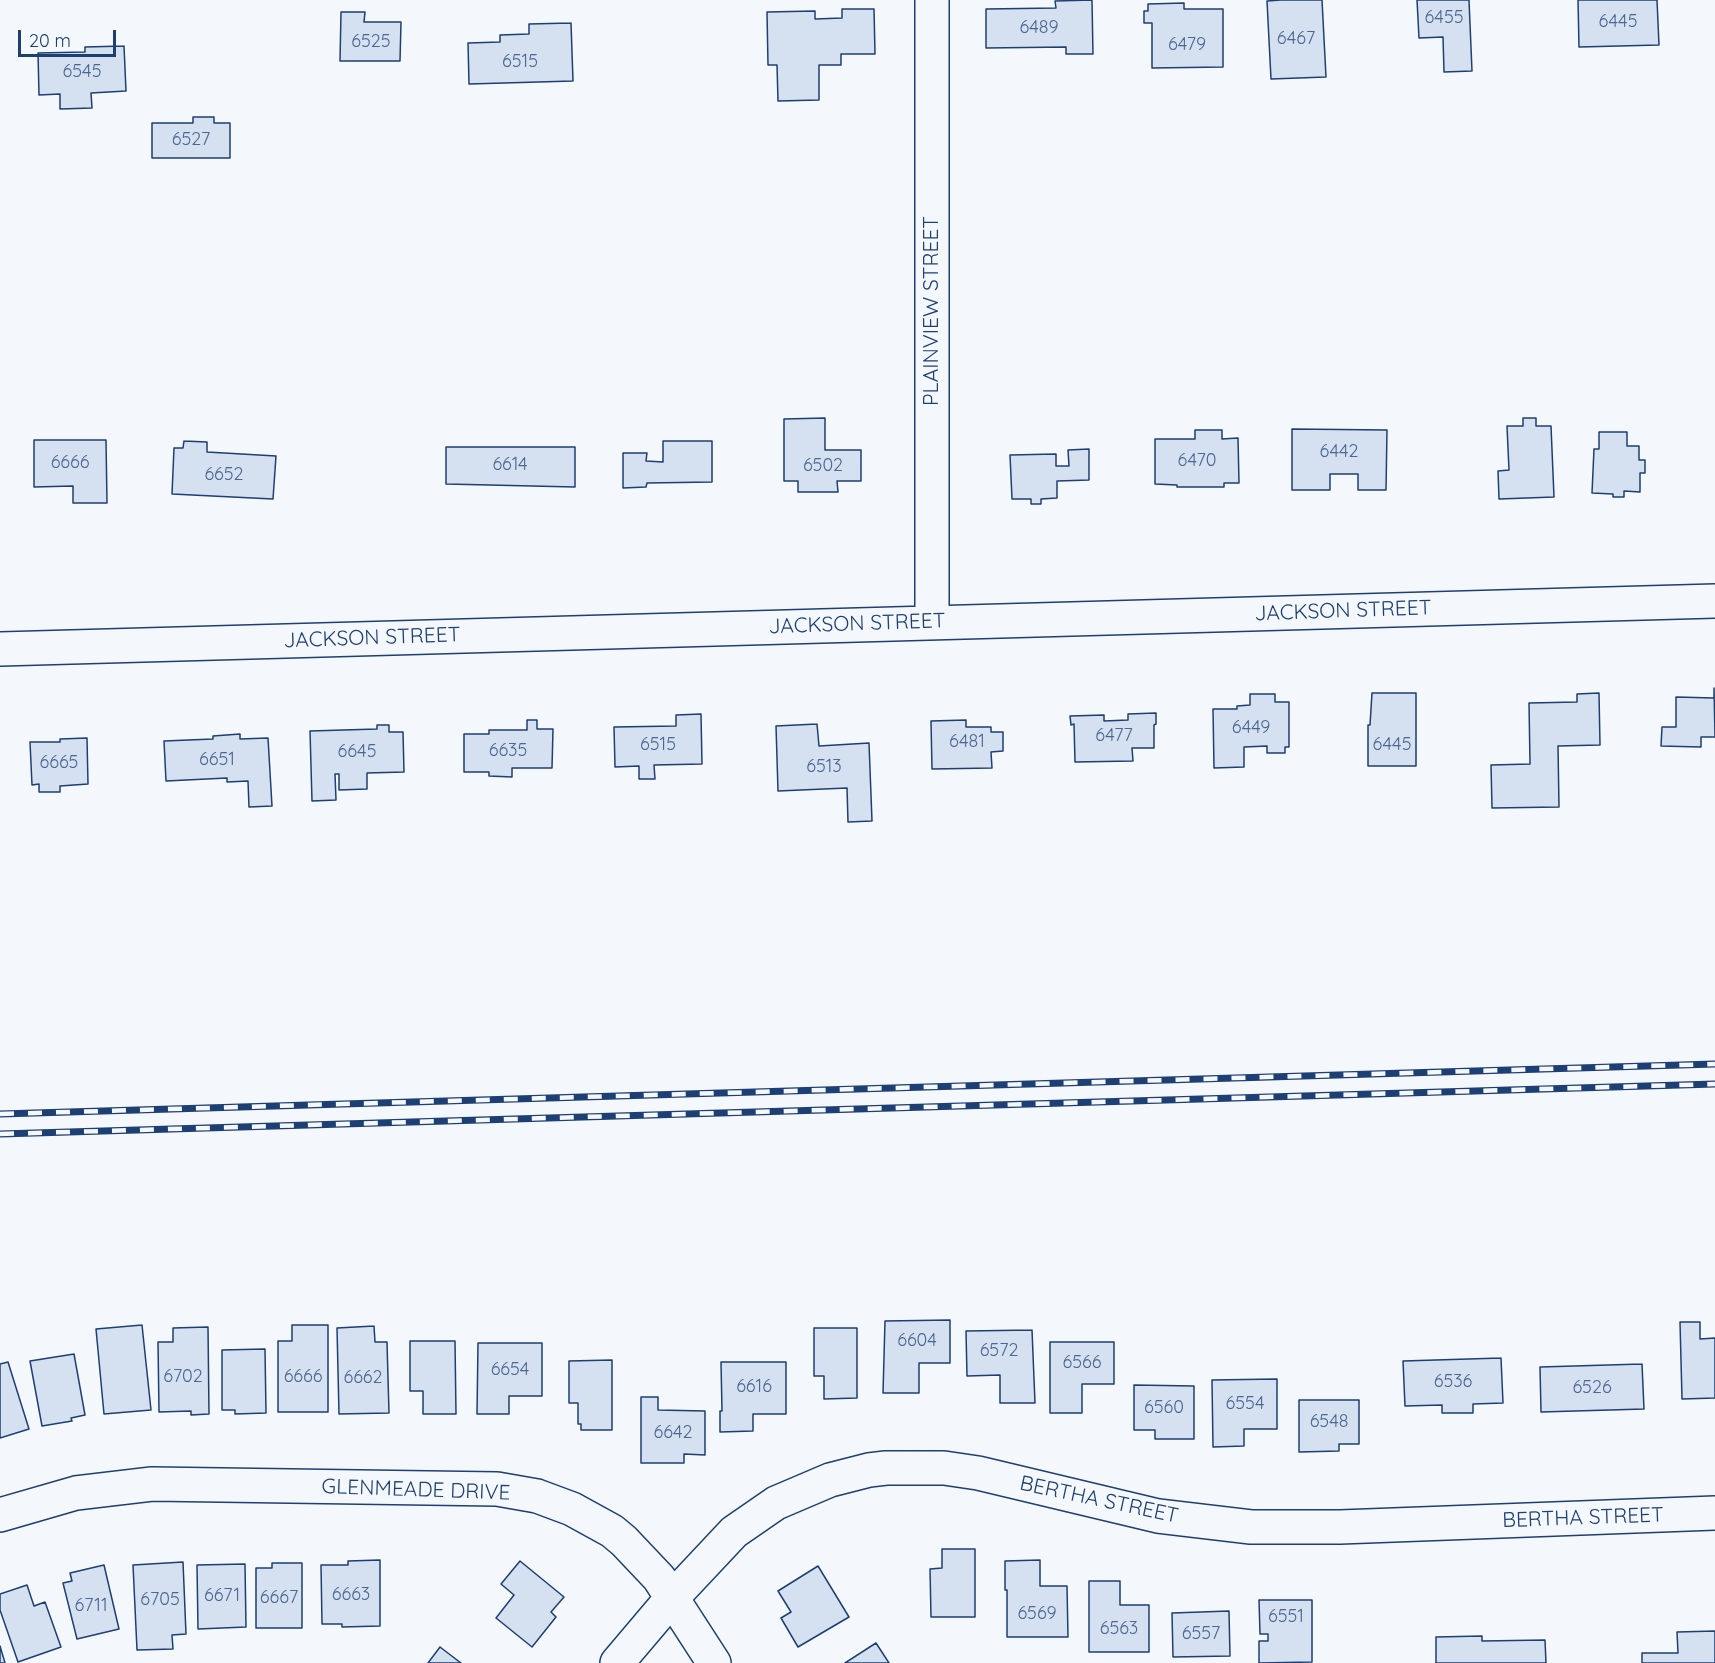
<!DOCTYPE html>
<style>
body{margin:0}
#map{position:relative;width:1715px;height:1663px;overflow:hidden;background:#f4f7fb;font-family:Quicksand,sans-serif}
canvas{display:block}
.scale{position:absolute;left:18px;top:30px;width:98px;height:27px;box-sizing:border-box;border:3px solid #1d3f73;border-top:0;padding-left:8px;font-size:18px;line-height:21px;white-space:nowrap;color:#1d3f73;-webkit-text-stroke:4px #f4f7fb;paint-order:stroke}
</style>
<div id="map">
<canvas width="1715" height="1663"></canvas>
<div class="scale">20 m</div>
</div>
<script>
const c = document.querySelector('canvas').getContext('2d');
c.lineJoin = 'round';
function fill(path, color) {
  c.fillStyle = color;
  c.fill(path, 'evenodd');
}
function poly(rows) {
  const path = new Path2D();
  for (const r of rows) {
    path.moveTo(r[0], r[1]);
    for (let i = 2; i < r.length; i += 2) path.lineTo(r[i], r[i + 1]);
  }
  return path;
}
function trace(path, color, width, dash) {
  c.strokeStyle = color;
  c.lineWidth = width;
  c.lineCap = dash ? 'butt' : 'round';
  c.setLineDash(dash || []);
  c.stroke(path);
}
function write(font, color, halo, rows, align = 'center') {
  c.font = font + ' Quicksand,sans-serif';
  c.lineWidth = 4.5;
  c.setLineDash([]);
  c.textBaseline = 'middle';
  c.strokeStyle = halo;
  c.fillStyle = color;
  for (const [text, x, y, turn = 0] of rows) {
    c.save();
    c.translate(x, y);
    c.rotate((+turn || 0) * Math.PI / 180);
    c.textAlign = isNaN(turn) ? turn : align;
    if (halo) c.strokeText(text, 0, 0);
    c.fillText(text, 0, 0);
    c.restore();
  }
}
const building = poly([
 [1092,0,1093,54,1066,54,1066,47,986,48,986,9,1056,8,1055,1,1092,0],
 [1281,0,1322,0,1326,77,1271,79,1267,1,1281,0],
 [1417,0,1469,0,1472,71,1444,72,1443,37,1419,38,1417,0],
 [1578,0,1657,0,1659,45,1579,47,1578,0],
 [1184,3,1184,9,1223,9,1223,67,1152,68,1152,23,1144,23,1144,11,1148,11,1148,4,1184,3],
 [842,9,874,9,875,54,841,54,841,65,819,65,819,100,778,101,777,65,768,65,767,12,815,11,815,19,842,18,842,9],
 [341,12,365,12,364,22,401,22,400,61,340,61,341,12],
 [571,23,573,81,469,84,468,43,500,42,500,35,529,34,529,24,571,23],
 [124,46,126,91,91,93,92,108,60,109,60,94,39,95,38,53,85,52,85,47,124,46],
 [193,117,214,117,214,123,230,123,230,158,152,158,152,123,193,123,193,117],
 [825,418,825,450,861,450,861,481,837,481,838,492,798,492,798,481,784,481,784,419,825,418],
 [1523,418,1536,418,1536,426,1551,426,1554,497,1499,499,1498,471,1509,470,1507,426,1523,426,1523,418],
 [1292,429,1387,430,1386,490,1358,490,1358,474,1330,474,1330,490,1292,490,1292,429],
 [1195,430,1222,430,1222,439,1238,438,1239,483,1224,483,1224,487,1177,487,1177,485,1155,484,1155,439,1195,439,1195,430],
 [1599,432,1627,432,1627,446,1639,446,1639,460,1645,460,1645,473,1640,473,1640,492,1624,491,1624,497,1613,497,1613,494,1592,493,1594,449,1599,449,1599,432],
 [34,440,106,440,107,503,73,503,73,486,34,487,34,440],
 [184,441,207,442,207,452,276,456,273,499,172,494,174,448,183,448,184,441],
 [663,441,712,441,712,482,647,483,646,487,623,488,623,453,647,453,646,461,663,462,663,441],
 [446,447,575,447,575,487,446,484,446,447],
 [1089,449,1089,480,1057,481,1057,498,1041,499,1041,504,1031,504,1031,499,1012,499,1010,455,1056,454,1056,466,1069,466,1068,450,1089,449],
 [1714,688,1715,737,1701,737,1701,747,1661,746,1662,727,1676,727,1676,697,1714,698,1714,688],
 [1372,693,1416,693,1416,766,1368,766,1368,725,1370,725,1372,693],
 [1599,693,1600,745,1558,746,1559,807,1492,808,1491,765,1530,764,1529,703,1577,702,1577,694,1599,693],
 [1250,694,1275,694,1275,702,1289,702,1289,747,1285,747,1285,753,1267,753,1267,746,1244,747,1244,767,1214,768,1213,709,1237,709,1237,706,1250,705,1250,694],
 [1156,713,1156,724,1154,725,1154,748,1132,748,1133,761,1075,762,1074,724,1071,725,1070,716,1104,715,1104,721,1128,720,1128,714,1156,713],
 [701,714,702,764,654,765,655,779,639,779,639,766,615,767,614,727,676,726,676,715,701,714],
 [527,720,537,720,537,729,553,729,552,768,512,768,512,777,489,776,489,772,464,772,464,734,489,734,489,730,527,730,527,720],
 [966,720,966,727,991,727,991,732,1003,732,1003,751,991,752,992,768,932,769,931,721,966,720],
 [817,724,819,746,869,743,872,821,848,822,847,788,778,791,776,726,817,724],
 [377,725,389,725,389,732,403,732,404,772,367,773,367,789,339,790,339,774,335,774,336,800,312,801,310,731,377,729,377,725],
 [240,734,240,739,268,738,272,806,249,807,248,781,227,782,227,778,166,781,164,741,213,739,213,736,240,734],
 [87,738,88,784,60,786,60,792,39,792,39,784,32,785,30,742,60,742,60,739,87,738],
 [950,1320,950,1363,919,1363,919,1393,883,1393,885,1321,950,1320],
 [1680,1322,1700,1322,1700,1339,1715,1338,1715,1398,1682,1399,1680,1322],
 [142,1325,151,1410,104,1414,96,1329,142,1325],
 [292,1325,328,1325,328,1412,278,1412,278,1341,292,1341,292,1325],
 [374,1326,375,1342,387,1342,389,1413,339,1414,337,1328,374,1326],
 [208,1327,209,1414,191,1415,191,1411,159,1412,158,1342,173,1342,173,1328,208,1327],
 [814,1328,857,1328,857,1398,824,1399,824,1376,814,1376,814,1328],
 [1032,1330,1035,1403,1000,1403,1000,1375,967,1376,966,1331,1032,1330],
 [410,1341,455,1341,456,1414,423,1414,423,1391,410,1391,410,1341],
 [1050,1342,1114,1342,1114,1384,1082,1384,1082,1413,1050,1413,1050,1342],
 [478,1343,542,1343,542,1396,509,1396,509,1414,477,1414,478,1343],
 [265,1349,266,1413,235,1414,235,1410,222,1410,222,1350,265,1349],
 [74,1354,85,1415,71,1418,72,1421,42,1426,30,1361,74,1354],
 [1501,1358,1503,1403,1473,1404,1473,1413,1442,1413,1442,1405,1405,1406,1403,1361,1501,1358],
 [612,1360,612,1430,581,1430,581,1424,578,1424,578,1403,569,1403,569,1361,612,1360],
 [8,1362,29,1429,0,1438,0,1364,8,1362],
 [721,1362,786,1362,786,1414,753,1414,753,1431,720,1432,720,1411,722,1411,721,1362],
 [1642,1364,1644,1409,1541,1412,1540,1367,1642,1364],
 [1277,1379,1277,1429,1244,1429,1244,1446,1213,1447,1212,1380,1277,1379],
 [1134,1385,1194,1386,1194,1439,1155,1439,1155,1430,1134,1430,1134,1385],
 [641,1397,658,1397,658,1410,705,1411,705,1455,684,1454,684,1463,641,1463,641,1397],
 [1299,1400,1359,1400,1359,1444,1339,1444,1339,1451,1299,1452,1299,1400],
 [942,1549,975,1549,975,1617,931,1617,930,1569,942,1568,942,1549],
 [380,1560,380,1626,342,1627,342,1624,322,1624,321,1565,348,1565,348,1561,380,1560],
 [1040,1560,1040,1586,1067,1586,1068,1637,1007,1637,1007,1590,1005,1590,1005,1561,1040,1560],
 [520,1561,564,1597,551,1612,556,1617,532,1647,496,1618,514,1595,501,1584,520,1561],
 [183,1562,186,1634,172,1635,173,1649,137,1650,133,1565,183,1562],
 [272,1563,302,1563,302,1628,256,1628,256,1568,272,1568,272,1563],
 [245,1564,246,1627,198,1629,197,1565,245,1564],
 [104,1565,119,1629,77,1639,63,1583,72,1581,70,1573,104,1565],
 [818,1566,849,1617,798,1647,781,1618,791,1612,778,1591,818,1566],
 [1089,1581,1120,1581,1120,1605,1149,1605,1149,1652,1089,1652,1089,1581],
 [27,1585,34,1606,45,1602,61,1647,18,1662,0,1610,0,1594,27,1585],
 [1259,1600,1312,1600,1312,1662,1259,1663,1259,1641,1268,1641,1268,1634,1260,1634,1259,1600],
 [1229,1611,1230,1656,1173,1657,1172,1613,1229,1611],
 [1715,1631,1715,1663,1642,1663,1642,1653,1678,1653,1677,1632,1715,1631],
 [1482,1636,1482,1641,1545,1640,1546,1663,1436,1663,1436,1637,1482,1636],
 [876,1643,889,1663,845,1663,876,1643],
 [0,1646,5,1663,0,1663,0,1646],
 [440,1647,461,1663,428,1663,440,1647]
]);
fill(building, '#d5e0f0');
trace(building, '#1d3f73', 1.5);
const minor = poly([
 [932,0,932,622],
 [0,649,1715,601],
 [0,1515,76,1493,152,1484,497,1489,537,1496,572,1509,612,1531,624,1541,659,1578,714,1663],
 [617,1663,672,1598,734,1532,776,1503,830,1480,869,1470,886,1468,944,1468,978,1473,1158,1516,1251,1527,1340,1527,1715,1513]
]);
trace(minor, '#1d3f73', 36);
trace(minor, '#f4f7fb', 33);
const rail = poly([
 [0,1114,1715,1064],
 [0,1134,1715,1084]
]);
trace(rail, '#1d3f73', 7);
trace(rail, '#f4f7fb', 4.5, [14]);
write('18px', '#4b6792', null, [
 ["6455",1444,18],
 ["6445",1618,22],
 ["6489",1039,28],
 ["6467",1296,39],
 ["6525",371,42],
 ["6479",1187,45],
 ["6515",520,62],
 ["6545",82,72],
 ["6527",191,140],
 ["6442",1339,452],
 ["6470",1197,461],
 ["6666",70,463],
 ["6614",510,465],
 ["6502",823,466],
 ["6652",224,475],
 ["6449",1251,728],
 ["6477",1114,736],
 ["6481",967,742],
 ["6515",658,745],
 ["6445",1392,745],
 ["6635",508,751],
 ["6645",357,752],
 ["6651",217,760],
 ["6665",59,763],
 ["6513",824,767],
 ["6604",917,1341],
 ["6572",999,1351],
 ["6566",1082,1363],
 ["6654",510,1370],
 ["6702",183,1377],
 ["6666",303,1377],
 ["6662",363,1378],
 ["6536",1453,1382],
 ["6616",754,1387],
 ["6526",1592,1388],
 ["6554",1245,1404],
 ["6560",1164,1408],
 ["6548",1329,1422],
 ["6642",673,1433],
 ["6663",351,1595],
 ["6671",222,1596],
 ["6667",279,1598],
 ["6705",160,1600],
 ["6711",91,1606],
 ["6569",1037,1614],
 ["6551",1286,1617],
 ["6563",1119,1629],
 ["6557",1201,1634]
]);
write('21px', '#1d3f73', '#f4f7fb', [
 ["PLAINVIEW STREET",932,311,-90],
 ["JACKSON STREET",1343,611,-2],
 ["JACKSON STREET",857,624,-2],
 ["JACKSON STREET",372,638,-2],
 ["GLENMEADE DRIVE",416,1490,2],
 ["BERTHA STREET",1099,1500,12],
 ["BERTHA STREET",1583,1518,-2]
]);
</script>
